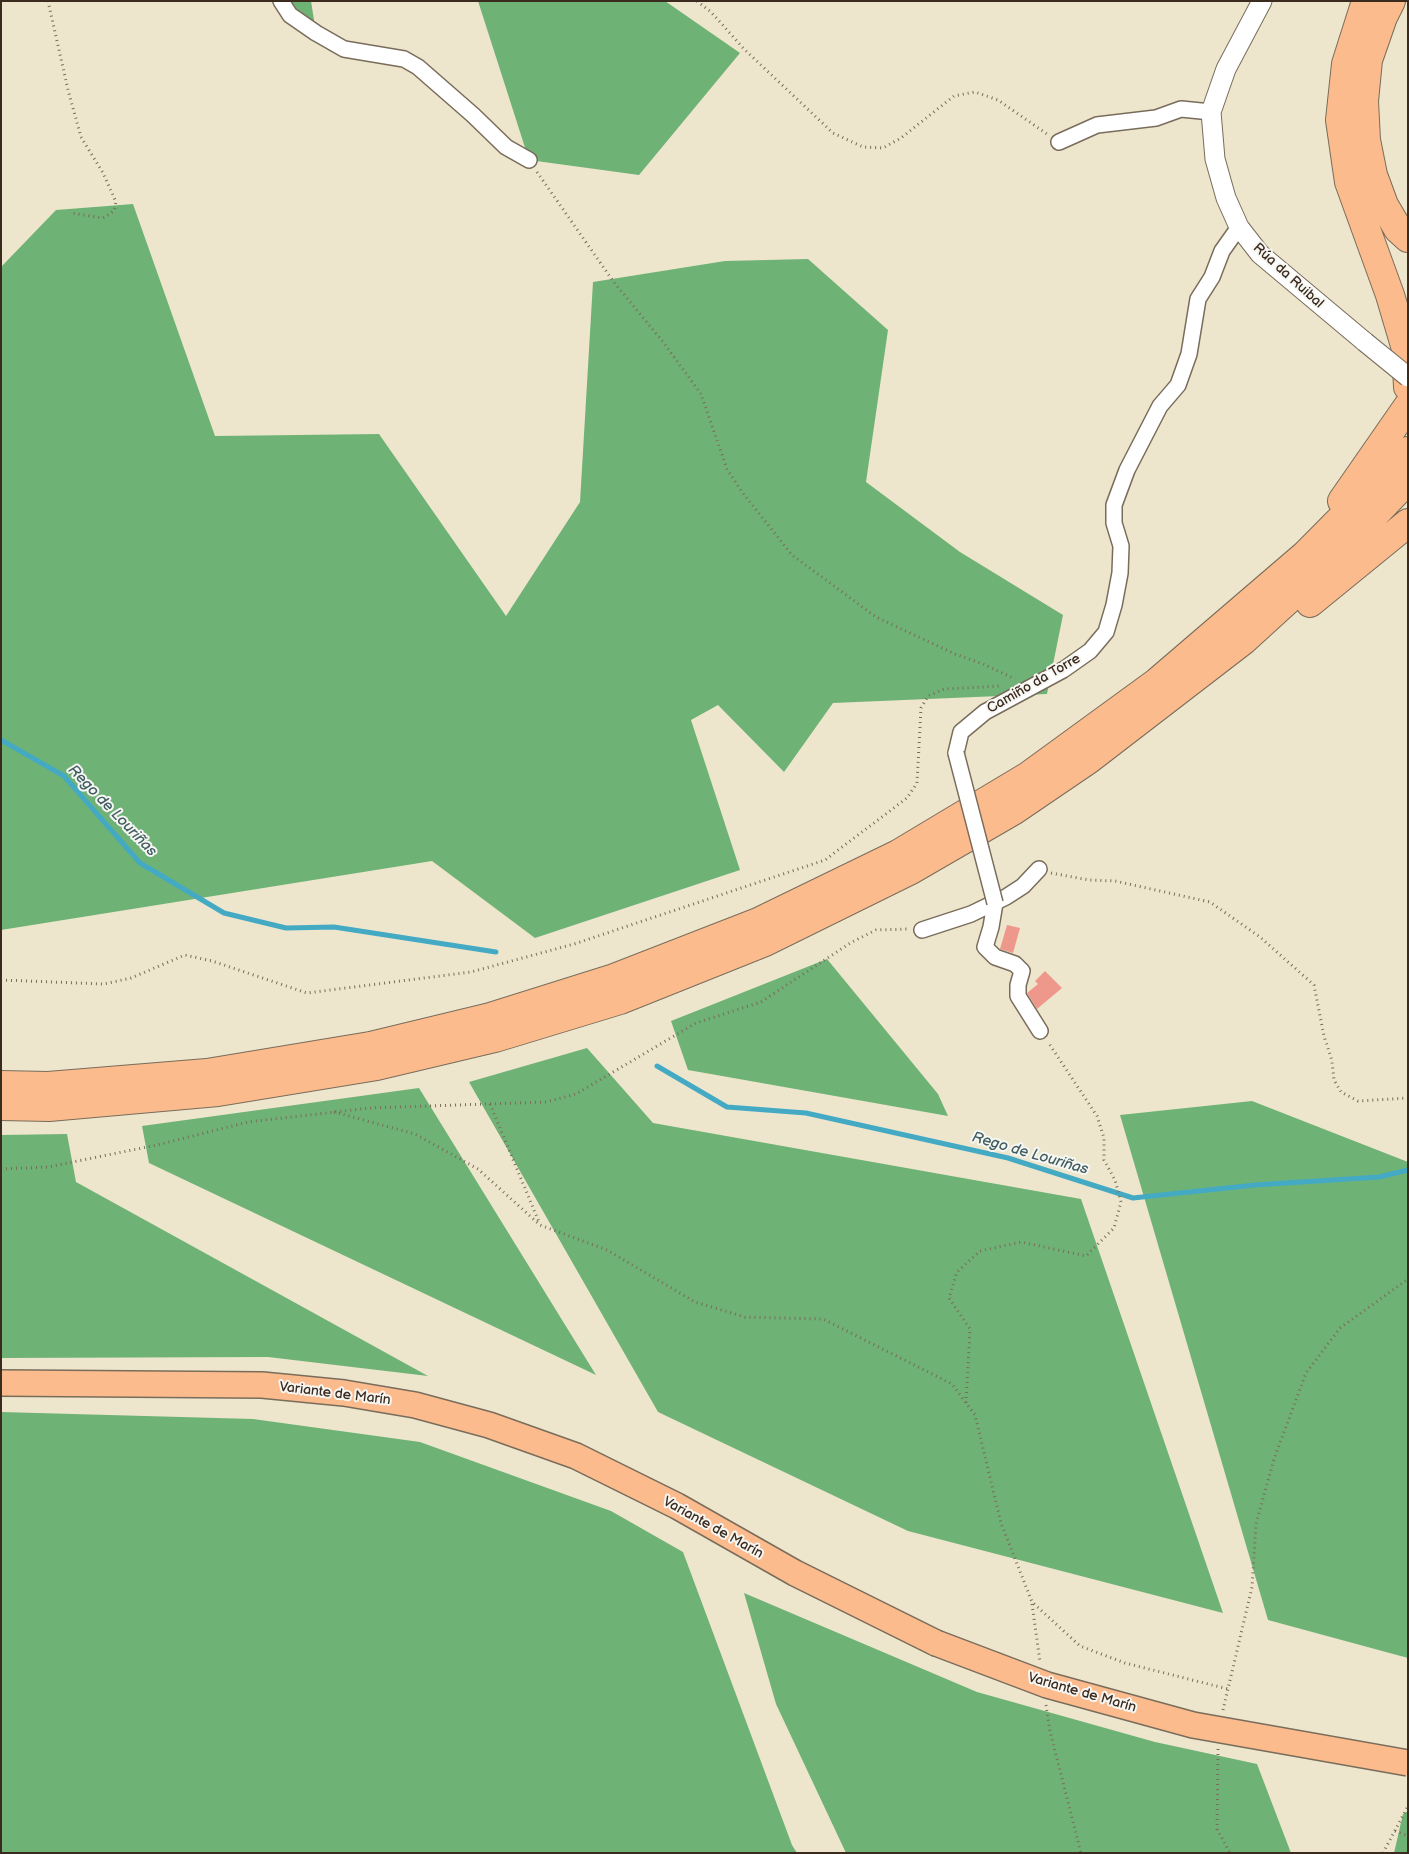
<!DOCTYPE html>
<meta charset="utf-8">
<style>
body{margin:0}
#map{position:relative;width:1409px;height:1854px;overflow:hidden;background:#ede6cd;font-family:"Balsamiq Sans",sans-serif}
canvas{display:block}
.frame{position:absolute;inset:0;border:2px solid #3b2a1e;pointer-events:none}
</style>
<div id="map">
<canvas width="1409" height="1854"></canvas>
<div class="frame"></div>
</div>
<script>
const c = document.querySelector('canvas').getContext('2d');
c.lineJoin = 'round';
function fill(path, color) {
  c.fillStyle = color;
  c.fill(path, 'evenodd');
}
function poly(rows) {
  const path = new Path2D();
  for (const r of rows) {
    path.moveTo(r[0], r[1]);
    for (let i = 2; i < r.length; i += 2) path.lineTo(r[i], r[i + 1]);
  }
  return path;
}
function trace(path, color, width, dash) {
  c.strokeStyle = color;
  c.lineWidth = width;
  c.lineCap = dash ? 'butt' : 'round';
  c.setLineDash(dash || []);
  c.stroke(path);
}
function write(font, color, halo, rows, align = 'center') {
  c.font = font + ' "Balsamiq Sans",sans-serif';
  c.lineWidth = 4;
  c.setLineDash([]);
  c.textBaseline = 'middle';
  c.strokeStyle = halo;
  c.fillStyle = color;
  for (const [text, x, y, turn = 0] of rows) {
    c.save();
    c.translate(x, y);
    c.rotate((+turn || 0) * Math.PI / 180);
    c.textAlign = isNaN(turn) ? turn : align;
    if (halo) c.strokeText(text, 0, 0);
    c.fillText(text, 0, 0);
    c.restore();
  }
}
fill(poly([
 [280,1,311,1,316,33],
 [478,1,665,1,740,53,639,175,529,160],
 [133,204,215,436,379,434,506,616,580,502,593,282,725,261,808,259,888,330,866,482,960,552,1063,615,1047,694,833,703,784,772,718,705,691,720,740,870,535,938,432,861,1,930,1,267,56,210],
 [827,959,938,1094,948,1116,688,1070,671,1021],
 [587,1048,653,1123,1081,1199,1223,1613,908,1531,658,1412,469,1082],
 [419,1088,596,1375,149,1163,142,1126],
 [1252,1101,1408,1162,1408,1658,1268,1620,1120,1115],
 [67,1134,76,1182,428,1376,268,1357,1,1358,1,1135],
 [1,1412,253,1419,420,1442,611,1511,683,1552,792,1845,797,1853,1,1853],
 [744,1593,977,1692,1155,1742,1257,1764,1291,1853,846,1853,776,1704],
 [1408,1811,1408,1853,1394,1853,1403,1814]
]), '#6fb276');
trace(poly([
 [1,740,64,776,140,863,224,913,286,928,334,927,496,952],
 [657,1066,727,1107,806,1113,1008,1158,1133,1198,1255,1185,1379,1177,1408,1170]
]), '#44aac4', 5);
fill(poly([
 [1007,925,1020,928,1013,953,1000,949],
 [1045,971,1062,988,1037,1009,1027,993,1038,984,1035,981]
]), '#ee988b');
const minor = poly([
 [281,1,290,15,316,33,344,49,404,59,418,67,473,115,506,147,529,160],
 [1059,142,1097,125,1156,118,1181,109,1211,112],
 [956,753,961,732,985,712,1063,670,1090,651,1106,632,1114,605,1120,573,1121,546,1114,523,1114,505,1127,470,1160,406,1178,385,1189,354,1198,299,1212,277,1222,251,1239,227],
 [995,903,991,927,985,947,995,957,1015,964,1022,971,1018,985,1018,996,1040,1031],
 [922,930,971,914,1006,897,1023,886,1039,869]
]);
const tertiary = poly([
 [1262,1,1226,69,1211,112,1215,159,1226,198,1239,227,1260,254,1365,342]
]);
const trunk = poly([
 [1,1383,262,1385,344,1393,415,1405,489,1425,576,1456,677,1506,795,1573,936,1643]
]);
const motorway = poly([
 [1366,1,1346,64,1340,120,1349,182,1390,295,1406,349,1408,387],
 [1391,1,1383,17,1368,60,1364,101,1366,140,1373,175,1384,205,1398,229,1408,238],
 [1342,501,1408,406],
 [1310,603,1408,523],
 [1,1085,48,1086,207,1073,370,1046,490,1017,614,978,758,922,898,854,1028,776,1157,682,1305,555,1408,451],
 [1,1106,49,1107,218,1092,377,1066,495,1038,620,1000,765,942,911,870,1013,811,1088,760,1244,640,1324,567,1408,480]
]);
trace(minor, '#796c5b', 18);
trace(tertiary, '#796c5b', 21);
trace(trunk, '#796c5b', 28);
trace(motorway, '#796c5b', 30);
trace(poly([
 [48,1,68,90,81,137,103,173,116,202,114,211,103,218,71,213],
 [697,1,711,12,744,49,833,133,863,147,883,148,901,138,954,96,975,92,998,100,1047,134],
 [537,172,613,281,663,342,701,394,727,469,742,492,792,555,876,617,955,654,983,664,1015,679],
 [1051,873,1089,880,1115,881,1210,902,1260,937,1314,985,1324,1036,1332,1061,1334,1080,1341,1092,1358,1101,1408,1098],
 [1,980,104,984,131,978,185,955,212,961,307,993,471,972,574,944,825,860,907,798,917,783,921,708,928,696,944,689,1000,686],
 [490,1104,539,1222],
 [334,1112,415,1134,478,1169,540,1225,607,1250,695,1302,745,1317,823,1319,952,1384,975,1415,1001,1523,1032,1602,1080,1646,1125,1663,1228,1689],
 [1,1169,48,1167,157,1145,248,1122,370,1108,546,1102,576,1094,696,1023,761,1002,852,942,876,930,909,929],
 [966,1403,970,1329,949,1298,957,1272,980,1251,1021,1242,1086,1256,1114,1228,1121,1202,1115,1180,1104,1160,1104,1138,1097,1116,1048,1042],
 [1032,1604,1040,1662],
 [1046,1705,1050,1731,1081,1853],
 [1223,1710,1252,1587,1256,1524,1274,1459,1306,1373,1340,1328,1408,1279],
 [1218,1749,1217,1829,1230,1853],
 [1395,1831,1408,1836],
 [1383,1853,1408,1806]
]), '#796c5b', 3, [1, 4]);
trace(minor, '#fff', 15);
trace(tertiary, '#fff', 19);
trace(trunk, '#fbbb8c', 25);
trace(motorway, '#fbbb8c', 28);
const minorBridge = poly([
 [956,753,995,903]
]);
const tertiaryBridge = poly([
 [1365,342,1408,377]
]);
const trunkBridge = poly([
 [936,1643,1047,1685,1193,1725,1408,1763]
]);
trace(minorBridge, '#796c5b', 18, []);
trace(tertiaryBridge, '#796c5b', 21, []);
trace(trunkBridge, '#796c5b', 28, []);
trace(minorBridge, '#fff', 15);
trace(tertiaryBridge, '#fff', 19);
trace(trunkBridge, '#fbbb8c', 25);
write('14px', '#3b2a1e', '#f6f6f2', [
 ["Rúa da Ruibal",1288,276,42],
 ["Camiño da Torre",1034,684,-30],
 ["Variante de Marín",335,1394,7],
 ["Variante de Marín",713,1528,29],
 ["Variante de Marín",1082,1693,16]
]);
write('italic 15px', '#3f5d60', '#f6f6f2', [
 ["Rego de Louriñas",112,811,46],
 ["Rego de Louriñas",1030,1154,16]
]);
</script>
